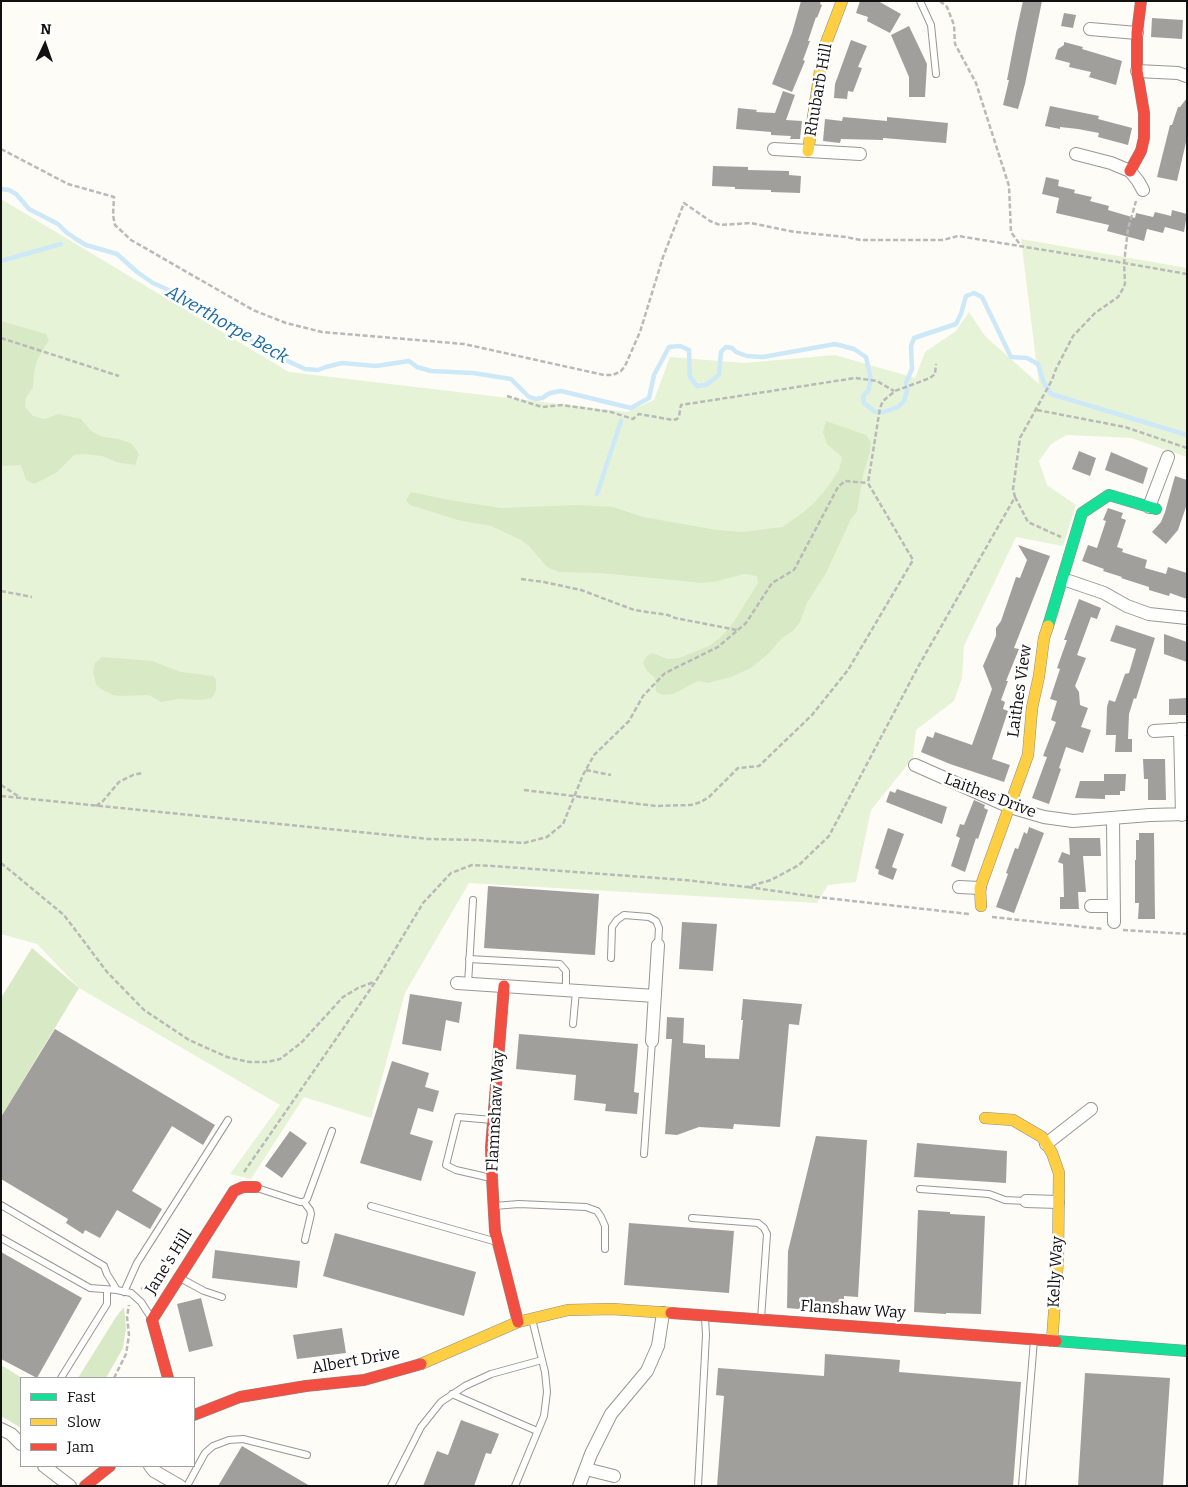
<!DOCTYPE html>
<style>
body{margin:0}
#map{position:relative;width:1188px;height:1487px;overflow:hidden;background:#fdfcf7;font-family:Bitter,serif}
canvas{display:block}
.frame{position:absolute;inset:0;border:2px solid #111;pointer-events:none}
.legend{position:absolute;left:20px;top:1377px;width:175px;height:90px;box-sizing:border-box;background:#fff;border:1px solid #a0a0a0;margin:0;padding:6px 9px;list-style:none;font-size:15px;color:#111}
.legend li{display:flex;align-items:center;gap:10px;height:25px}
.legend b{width:25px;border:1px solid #a0a0a0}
.north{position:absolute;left:20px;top:20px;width:50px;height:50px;-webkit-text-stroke:4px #fff;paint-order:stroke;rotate:3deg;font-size:14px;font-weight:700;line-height:20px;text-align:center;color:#111}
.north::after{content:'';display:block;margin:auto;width:18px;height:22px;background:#111;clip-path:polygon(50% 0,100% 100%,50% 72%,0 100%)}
</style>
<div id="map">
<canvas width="1188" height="1487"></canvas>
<div class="frame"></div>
<ul class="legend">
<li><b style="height:6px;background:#16e098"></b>Fast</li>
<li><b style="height:6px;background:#ffcf43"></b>Slow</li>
<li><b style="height:6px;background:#f24e42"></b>Jam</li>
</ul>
<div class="north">N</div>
</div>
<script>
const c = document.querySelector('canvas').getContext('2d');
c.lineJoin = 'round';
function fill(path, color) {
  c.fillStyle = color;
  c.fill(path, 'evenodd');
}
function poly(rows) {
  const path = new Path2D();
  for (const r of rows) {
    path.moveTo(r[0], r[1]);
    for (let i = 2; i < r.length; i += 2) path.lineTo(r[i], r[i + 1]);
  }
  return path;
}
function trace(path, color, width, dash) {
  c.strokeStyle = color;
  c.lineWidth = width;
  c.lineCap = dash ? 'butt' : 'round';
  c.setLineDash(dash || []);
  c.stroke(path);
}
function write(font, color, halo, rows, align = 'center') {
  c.font = font + ' Bitter,serif';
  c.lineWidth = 5;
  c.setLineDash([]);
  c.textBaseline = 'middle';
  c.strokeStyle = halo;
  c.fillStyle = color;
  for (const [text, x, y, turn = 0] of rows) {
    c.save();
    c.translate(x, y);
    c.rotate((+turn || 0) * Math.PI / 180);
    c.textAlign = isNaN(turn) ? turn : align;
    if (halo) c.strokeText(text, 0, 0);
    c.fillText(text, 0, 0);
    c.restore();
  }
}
fill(poly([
 [1,199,289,372,627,412,654,400,670,357,744,363,835,355,915,378,925,352,956,331,969,312,985,336,1039,384,1021,239,1187,268,1187,457,1131,438,1067,435,1051,444,1039,461,1047,485,1076,505,1063,546,1016,537,964,646,962,678,954,701,916,730,913,758,871,810,856,882,828,885,817,903,469,883,405,993,371,1118,304,1097,251,1179,230,1174,280,1105,79,988,37,944,1,934]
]), '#e7f3d7');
fill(poly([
 [1,321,46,334,49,340,38,358,34,372,33,387,26,398,25,407,33,416,45,419,58,414,81,419,91,431,103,437,119,439,132,444,139,454,135,465,116,462,102,456,84,454,74,455,56,473,34,484,26,480,21,465,1,466],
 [826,421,866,435,871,442,870,452,863,475,857,511,851,519,826,573,807,603,800,622,793,631,783,637,768,654,751,668,731,677,708,683,698,681,673,694,663,695,656,692,655,678,647,671,643,663,646,657,652,653,668,659,679,658,709,646,720,638,733,623,758,583,757,576,744,574,718,581,702,583,601,573,559,572,547,567,529,546,521,540,491,526,458,520,410,505,406,500,411,492,449,500,501,508,578,505,613,507,643,517,717,530,742,532,782,527,797,517,812,505,827,488,839,470,842,457,827,444,823,432],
 [102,657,152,661,181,672,213,676,216,679,216,690,212,698,199,700,179,699,161,702,151,696,147,695,120,696,113,695,101,689,96,684,93,672,95,663],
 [32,948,79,988,1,1117,1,998],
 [124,1307,126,1328,123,1348,106,1378,78,1378,116,1317],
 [1,1365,22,1378,21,1428,1,1416]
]), '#d8eac5');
trace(poly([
 [1,189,9,190,16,194,29,209,58,224,66,232,76,239,86,245,117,254,137,272,153,283,173,292,277,356,305,369,318,370,326,367,342,363,376,366,409,361,417,367,431,371,473,373,511,379,529,397,536,399,542,398,550,393,561,391,631,408,649,398,654,375,669,347,680,346,689,350,690,377,697,386,706,385,719,375,721,352,726,347,732,348,736,352,747,356,763,357,835,344,854,349,866,357,871,380,868,391,863,396,864,403,875,412,884,412,898,407,904,401,907,390,906,383,912,369,911,346,914,338,956,324,961,314,966,296,974,293,982,297,1011,357,1027,358,1038,364,1044,383,1051,394,1187,435],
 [1,261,61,244],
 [597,494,621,421]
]), '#cde8f7', 4.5);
fill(poly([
 [801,1,821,1,820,4,822,5,817,18,816,17,808,41,810,41,803,60,805,61,792,92,772,84,792,33],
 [860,1,878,1,901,14,890,33,867,21,868,17,856,13],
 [1023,1,1042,1,1025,84,1018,109,1003,105,1009,80,1007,80,1016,33],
 [1064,13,1076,15,1073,28,1061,26],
 [1152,18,1183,20,1182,39,1151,37],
 [909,26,927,64,925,97,909,97,909,77,891,35],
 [851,40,867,46,858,67,862,68,853,92,848,91,847,99,834,98,835,84],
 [1064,42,1083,47,1082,49,1122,61,1116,85,1089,77,1091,72,1069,67,1070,63,1055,59,1058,49,1064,45],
 [783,91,795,95,786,120,802,121,800,139,790,139,791,136,771,135,771,132,736,129,738,108,757,110,756,112,775,113],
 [1187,98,1187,138,1177,181,1157,177,1170,125,1172,125,1178,107,1180,107],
 [1050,106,1099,116,1098,119,1132,128,1128,145,1098,137,1099,133,1078,129,1060,127,1060,129,1045,126],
 [843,117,887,121,887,117,948,123,946,143,883,138,883,140,841,139,840,143,823,141,825,119,842,121],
 [713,166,748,167,748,170,789,171,789,175,801,176,800,193,771,192,771,190,735,189,735,187,712,186],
 [1046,177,1059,180,1058,186,1075,190,1074,193,1092,197,1090,201,1109,206,1108,210,1135,218,1136,213,1153,217,1155,212,1171,216,1172,210,1187,214,1184,232,1165,227,1163,233,1147,229,1144,241,1107,231,1109,225,1056,213,1059,198,1042,194],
 [1079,451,1096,458,1090,476,1072,469],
 [1111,452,1148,468,1143,484,1105,470],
 [1175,476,1187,480,1187,504,1178,530,1166,544,1152,532,1161,522,1165,512],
 [1108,508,1123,513,1121,518,1126,520,1117,547,1123,549,1122,552,1147,560,1145,568,1166,574,1168,567,1187,573,1187,599,1170,593,1169,596,1149,590,1149,587,1121,578,1122,577,1103,571,1104,569,1082,561,1088,545,1097,548,1106,521,1103,520],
 [1018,545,1050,556,1014,648,1019,649,1006,681,1008,681,1001,700,1005,702,1003,709,1008,711,992,759,1010,765,1004,782,950,764,921,752,927,736,933,738,935,732,972,745,992,689,983,666,996,636,996,628,1001,621,1016,577,1020,578,1027,560],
 [1079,599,1101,608,1097,619,1091,617,1077,655,1086,658,1075,686,1079,692,1080,705,1088,708,1081,727,1091,730,1083,753,1066,747,1059,768,1061,769,1049,804,1032,798,1047,757,1043,756,1056,722,1051,720,1057,701,1050,699,1060,669,1057,668,1067,640,1064,640],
 [1116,625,1155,638,1136,699,1134,698,1129,714,1128,739,1132,739,1132,752,1115,752,1116,735,1106,735,1107,707,1109,700,1115,702,1125,674,1129,673,1136,649,1110,641],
 [1164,634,1187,642,1187,662,1164,654],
 [1187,698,1187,715,1169,715,1169,699],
 [1143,759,1165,759,1166,800,1148,800,1148,779,1144,779],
 [1104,774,1126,774,1125,791,1120,791,1120,795,1105,795,1105,799,1075,798,1080,781,1104,781],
 [897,789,947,807,942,824,886,802,890,791,895,793],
 [974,800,985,805,984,808,988,810,978,839,976,838,965,872,951,866,960,838,956,836,960,824,964,825],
 [1029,827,1044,833,1014,913,996,907,1008,874,1006,873,1015,848,1018,849,1024,832,1027,834],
 [888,828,904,834,892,867,897,869,893,880,878,874,879,870,875,868],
 [1139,833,1154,833,1155,919,1138,919,1139,903,1135,903,1135,860,1136,860,1136,840,1139,840],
 [1069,838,1100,838,1101,856,1083,856,1086,892,1078,892,1079,909,1060,909,1060,897,1064,897,1063,864,1058,862,1062,852,1070,855],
 [488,886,599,894,595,955,484,948],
 [682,922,717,924,713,971,679,969],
 [410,994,462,1002,459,1023,446,1020,441,1051,402,1044],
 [743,999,802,1004,799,1025,789,1024,780,1127,734,1124,733,1129,699,1127,677,1135,665,1134,672,1039,666,1039,667,1017,684,1018,683,1043,705,1045,705,1058,739,1059,743,1020,741,1020],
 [55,1029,215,1125,203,1145,172,1126,132,1191,162,1209,150,1229,117,1210,100,1238,85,1230,83,1234,66,1223,68,1219,1,1179,1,1117],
 [519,1034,638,1044,634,1092,639,1093,637,1114,605,1111,606,1104,574,1100,576,1075,516,1069],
 [392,1061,429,1073,425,1087,439,1091,433,1112,418,1108,410,1134,433,1141,421,1181,360,1163],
 [290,1131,307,1143,282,1178,265,1166],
 [816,1136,867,1140,858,1297,844,1296,844,1313,787,1308,788,1251],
 [917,1143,1007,1151,1006,1183,914,1177],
 [918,1210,950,1212,950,1214,985,1216,981,1314,946,1313,946,1314,914,1312],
 [629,1223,734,1231,729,1293,624,1285],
 [335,1233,476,1272,464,1316,323,1276],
 [215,1250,300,1261,297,1288,212,1278],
 [1,1252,82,1298,37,1378,1,1359],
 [201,1298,213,1346,189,1352,177,1304],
 [342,1328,346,1353,297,1359,293,1335],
 [825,1354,900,1360,899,1372,1021,1382,1013,1486,717,1486,724,1396,716,1395,718,1368,824,1376],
 [1085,1373,1170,1378,1163,1486,1078,1486],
 [461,1420,499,1434,491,1454,486,1453,474,1486,423,1486,437,1451,448,1455],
 [242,1446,310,1486,218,1486]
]), '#a19f9c');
const lane = poly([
 [920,1,931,25,936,74],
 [611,958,612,927,617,920,624,915,649,917,656,921,659,928,658,945],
 [469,959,560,964,566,971,566,991],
 [468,984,473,900],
 [573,1024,576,991],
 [644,1154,652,1041],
 [491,1178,456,1170,446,1165,458,1117,492,1120],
 [257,1188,300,1202,304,1202,307,1199,332,1131],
 [920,1189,989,1194,1005,1200,1026,1201],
 [304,1202,310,1210,311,1214,305,1240],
 [1,1205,104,1266,107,1274,117,1290],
 [371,1206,497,1242],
 [494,1206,519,1204,586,1207,597,1211,601,1217,605,1226,605,1249],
 [692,1218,758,1223,764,1228,767,1234,761,1319],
 [1,1238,90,1288,117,1290,131,1293,141,1302,152,1319],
 [180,1278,204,1291,222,1297],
 [124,1292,137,1263,228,1120],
 [61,1378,107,1304,107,1290],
 [452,1394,537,1431],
 [187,1486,205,1453,213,1446,229,1440,243,1439,307,1455],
 [391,1486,421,1427,441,1402,465,1386,491,1374,542,1360],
 [515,1486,544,1416,547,1392,545,1372,532,1319],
 [698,1486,706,1335,705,1317],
 [1022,1486,1034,1340]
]);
const street = poly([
 [1090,29,1137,33],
 [1137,71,1178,73,1186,76],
 [774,149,860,154],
 [1076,154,1111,163,1130,171,1138,181,1143,190],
 [1149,507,1168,457],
 [1063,579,1104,593,1127,606,1149,614,1187,618],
 [1180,729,1182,815],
 [1154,731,1186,729],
 [915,765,1010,807,1044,817,1073,821,1150,815,1187,814],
 [1113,819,1114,922],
 [959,887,980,888],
 [1091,906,1114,906],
 [457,983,655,996],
 [652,1041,658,945],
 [1046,1144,1091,1109],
 [1026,1201,1058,1202],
 [1,1429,11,1434,21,1444],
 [44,1466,70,1486],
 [150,1466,154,1471,180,1486],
 [586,1469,614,1476],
 [579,1486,591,1454,611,1414,647,1371,658,1346,663,1313]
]);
const fast = poly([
 [1048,626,1082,513,1109,495,1156,509],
 [1056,1341,1187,1351]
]);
const slow = poly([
 [808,151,823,51,842,1],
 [981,906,980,888,1028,755,1032,708,1039,676,1044,638,1048,626],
 [985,1118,1013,1120,1042,1137,1052,1153,1059,1173,1058,1259,1052,1341],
 [421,1364,518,1322,568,1310,612,1309,671,1313]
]);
const jam = poly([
 [1130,171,1141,151,1144,138,1144,113,1137,71,1137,33,1141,1],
 [504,986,491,1147,492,1178,495,1231,518,1322],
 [671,1313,1056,1341],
 [168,1378,152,1320,234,1191,243,1187,256,1187],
 [194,1415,240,1397,306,1386,364,1380,421,1364],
 [85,1486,110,1466]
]);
trace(lane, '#979795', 8);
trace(street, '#979795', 14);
trace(fast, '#8e8d8b', 12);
trace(slow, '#8e8d8b', 12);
trace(jam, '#8e8d8b', 12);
trace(poly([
 [940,1,947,7,954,25,955,44,976,83,1009,186,1011,232,1021,246],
 [1,149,68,184,114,197,113,215,115,225,131,240,253,310,286,323,322,332,464,344,604,375,613,375,621,371,625,366,640,332,663,257,684,203,710,221,720,225,751,223,795,232,846,237,861,240,943,240,958,236,1124,263,1128,229,1136,201],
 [1,338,119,376],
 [507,396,542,407,562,405,611,412,633,419,639,414,673,420,677,419,679,416,681,405,855,378,877,381,894,391],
 [1037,410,1125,427,1187,448],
 [1015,497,1028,522,1061,537],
 [521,579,544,582,581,590,634,610,668,615,675,618,737,630],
 [1,591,32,597],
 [586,770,611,775],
 [1,785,21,798],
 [524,790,656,806,691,805,701,802,709,797,738,768,759,766,812,715,848,670,913,560,868,483,880,408,883,401,895,391,930,378,935,374,936,364],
 [1,796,428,839,477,840,524,843,547,837,563,824,583,775,594,755,629,721,643,696,665,673,718,647,746,623,772,583,794,570,838,487,845,481,868,483],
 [96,806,103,801,119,782,133,775,142,773],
 [1,863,64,915,107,972,144,1010,189,1040,227,1057,249,1062,267,1062,280,1059,301,1043,343,997,358,988,374,982],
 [748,887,817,897,969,914],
 [992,917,1103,929],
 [1123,930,1187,934],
 [244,1172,376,981,423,903,451,873,472,865,493,866,685,880,747,887,771,880,799,865,829,836,918,667,1015,497,1013,489,1020,438,1052,380,1056,369,1073,336,1095,313,1118,297,1124,287,1125,283,1124,263,1187,274],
 [141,1289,159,1282],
 [114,1378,126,1354,129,1335,127,1317,129,1305]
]), '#b9b9b8', 2.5, [5, 2.5]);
trace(lane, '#fffffe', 6);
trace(street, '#fffffe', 12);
trace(fast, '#16e098', 11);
trace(slow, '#ffcf43', 11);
trace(jam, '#f24e42', 11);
write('16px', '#111', '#fff', [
 ["Rhubarb Hill",819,90,-80],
 ["Laithes View",1020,691,-82],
 ["Laithes Drive",990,796,21],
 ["Flamnshaw Way",496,1111,-87],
 ["Jane's Hill",169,1262,-58],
 ["Kelly Way",1056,1272,-87],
 ["Flanshaw Way",853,1310,4],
 ["Albert Drive",356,1361,-10]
]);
write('italic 18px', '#1768a6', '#fff', [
 ["Alverthorpe Beck",227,325,30]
]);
</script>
